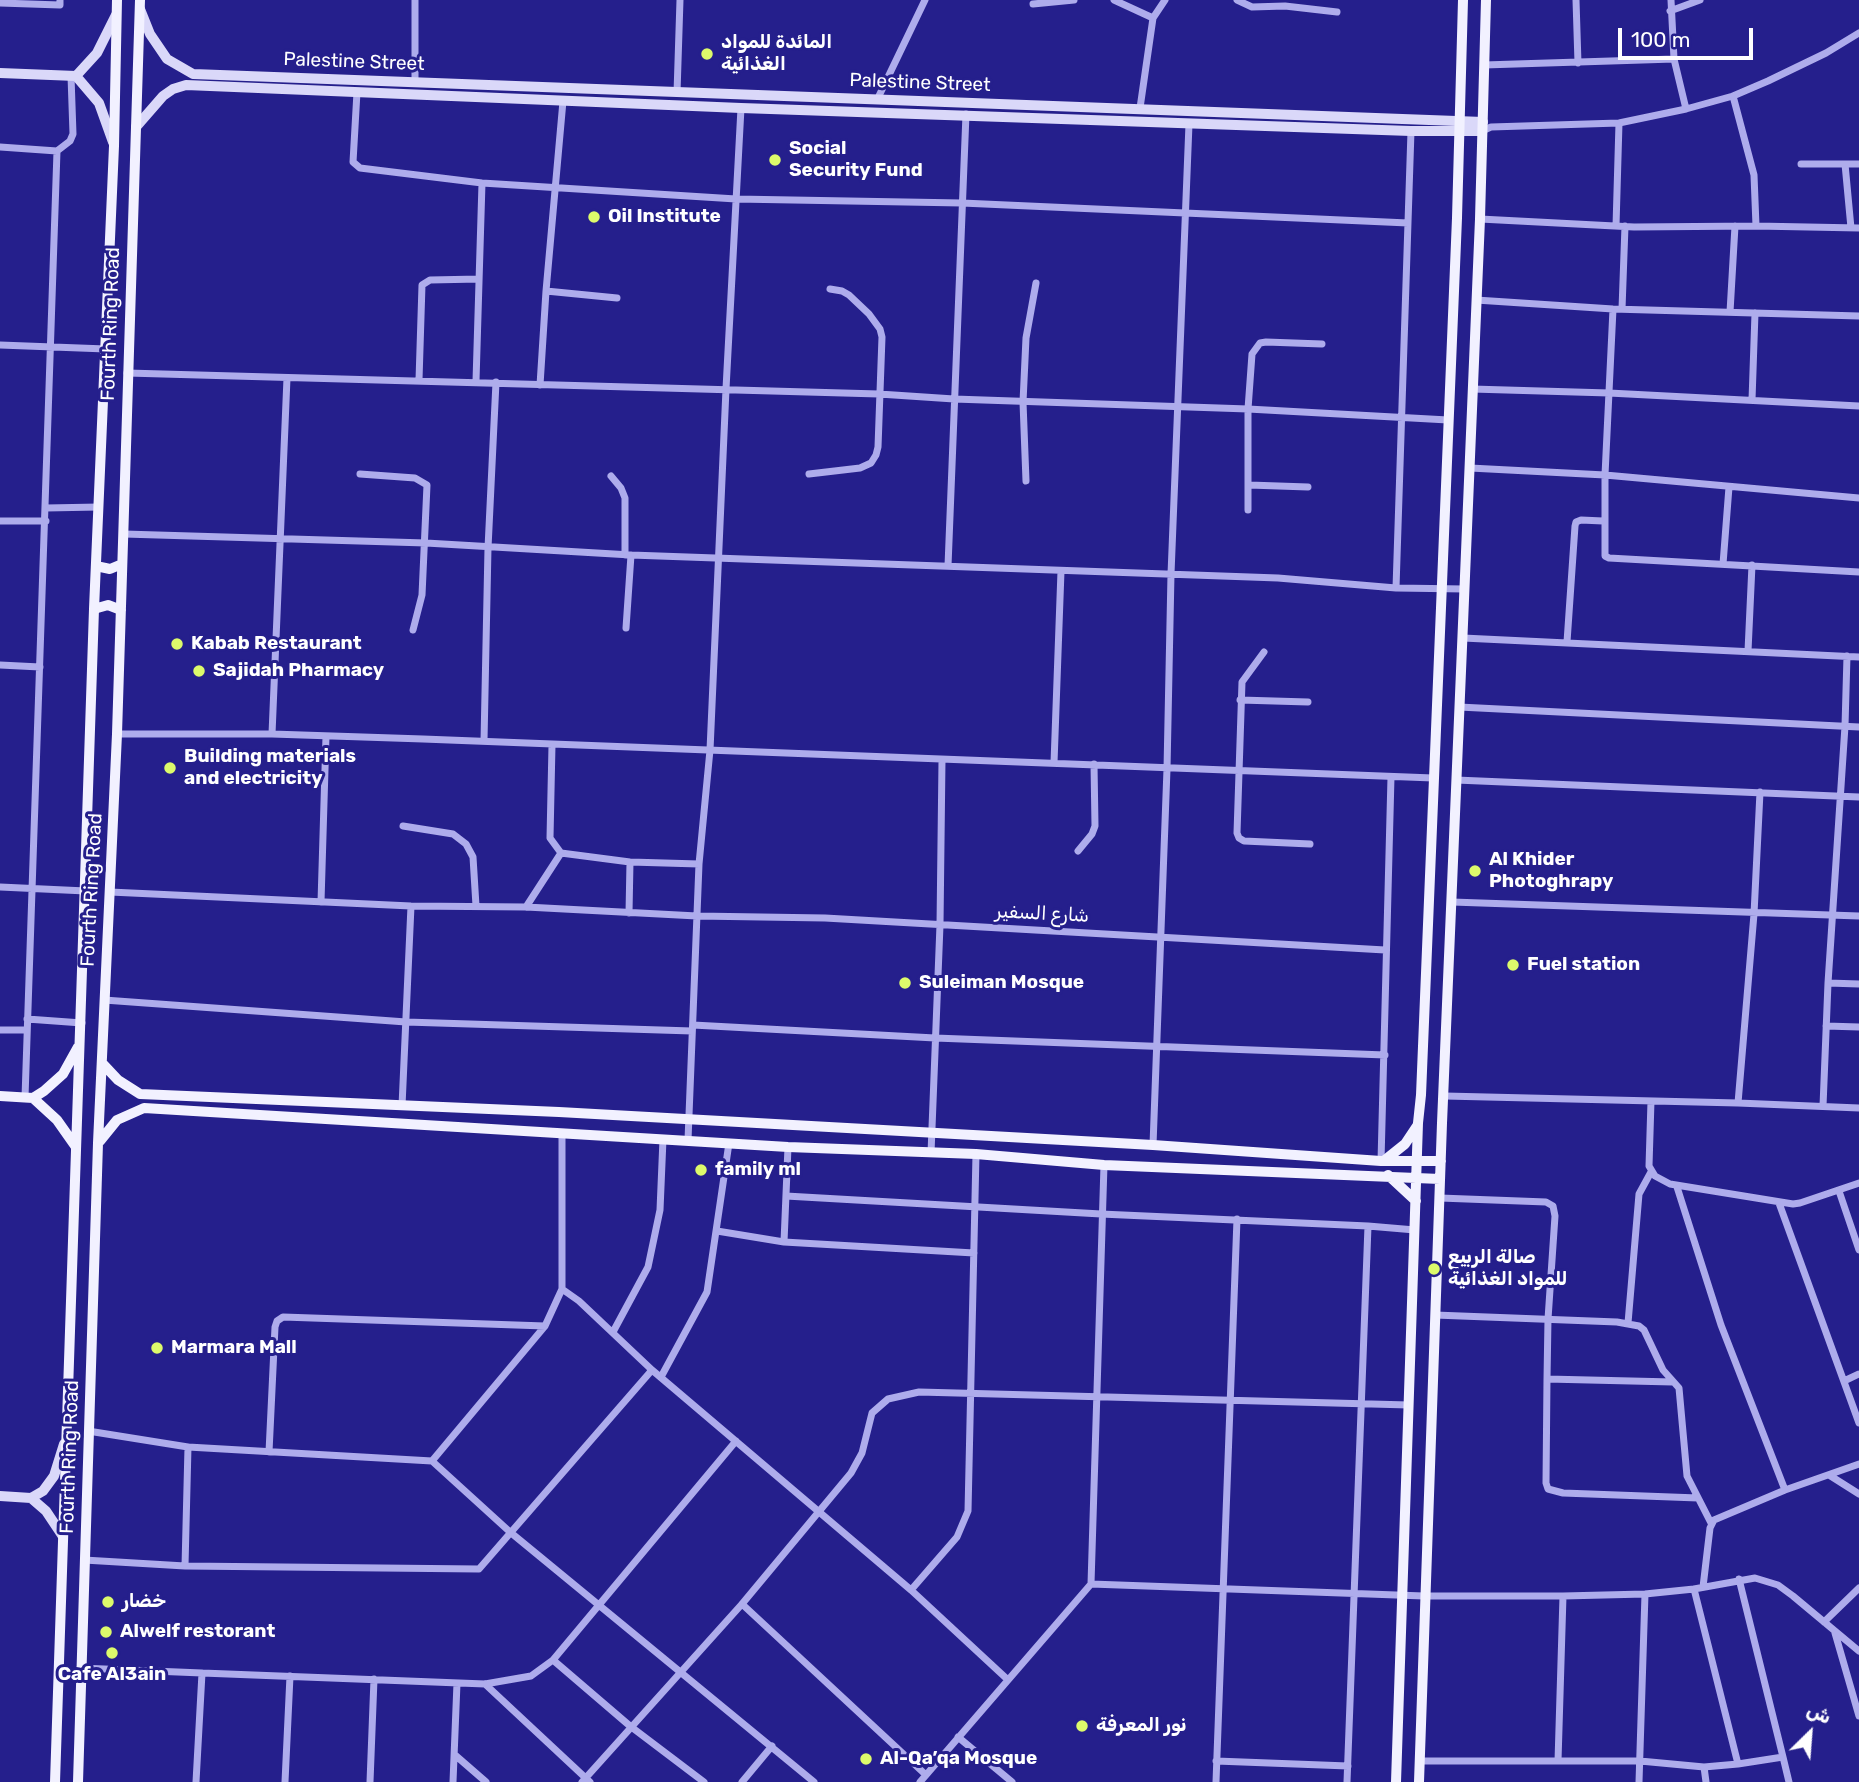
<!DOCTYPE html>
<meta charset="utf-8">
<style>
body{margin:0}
#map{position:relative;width:1859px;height:1782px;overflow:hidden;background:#251f8c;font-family:Rubik,Vazirmatn,sans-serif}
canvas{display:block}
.north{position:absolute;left:1775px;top:1698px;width:70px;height:70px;-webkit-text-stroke:5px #251f8c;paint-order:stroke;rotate:25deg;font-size:19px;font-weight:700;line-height:28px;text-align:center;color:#fff}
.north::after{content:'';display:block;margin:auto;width:24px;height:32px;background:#fff;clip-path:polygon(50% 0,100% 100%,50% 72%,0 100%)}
.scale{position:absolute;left:1618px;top:28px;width:135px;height:32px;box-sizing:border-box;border:4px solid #fff;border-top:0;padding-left:9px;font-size:21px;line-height:24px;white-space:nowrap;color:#fff;-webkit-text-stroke:5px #251f8c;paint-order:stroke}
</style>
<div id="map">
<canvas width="1859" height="1782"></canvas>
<div class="north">ش</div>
<div class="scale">100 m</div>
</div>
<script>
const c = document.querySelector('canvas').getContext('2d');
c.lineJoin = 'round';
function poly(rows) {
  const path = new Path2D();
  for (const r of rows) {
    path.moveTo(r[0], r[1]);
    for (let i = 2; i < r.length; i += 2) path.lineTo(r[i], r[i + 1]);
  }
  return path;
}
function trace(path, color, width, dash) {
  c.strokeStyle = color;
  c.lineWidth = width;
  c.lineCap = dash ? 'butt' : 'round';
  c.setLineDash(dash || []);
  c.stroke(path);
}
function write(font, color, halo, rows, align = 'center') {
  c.font = font + ' Rubik,Vazirmatn,sans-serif';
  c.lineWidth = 6;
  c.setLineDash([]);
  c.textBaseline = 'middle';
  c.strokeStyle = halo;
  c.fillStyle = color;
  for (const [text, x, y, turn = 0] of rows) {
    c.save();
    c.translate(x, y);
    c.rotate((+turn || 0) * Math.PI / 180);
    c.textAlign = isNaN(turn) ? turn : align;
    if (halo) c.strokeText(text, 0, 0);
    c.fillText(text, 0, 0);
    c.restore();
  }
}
trace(poly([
 [1114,0,1153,18],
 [1237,0,1252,7,1285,6,1337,12],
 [1576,0,1578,63],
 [1671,0,1674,59,1686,109],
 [0,3,60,5,60,0],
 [1033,4,1074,0],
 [1670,11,1700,0],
 [1484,65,1674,59],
 [415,82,415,0],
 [357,92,353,162,360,168,482,183,736,199,962,203,1408,223],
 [677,93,680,0],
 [1733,96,1754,175,1756,226],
 [877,100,925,0],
 [1140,108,1153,18,1165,0],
 [1482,131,1491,127,1619,123,1686,109,1733,96,1768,81,1826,53,1859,33],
 [0,147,57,151,70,141,73,134,71,76],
 [1801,164,1859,164],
 [1845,164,1851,228],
 [1480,219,1634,227,1756,226,1859,228],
 [1616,226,1619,123],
 [546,291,617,298],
 [1476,300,1613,309,1859,316],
 [1613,309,1605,475,1605,556,1609,558,1859,572],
 [1622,309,1625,226],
 [1730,312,1735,226],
 [0,345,106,349],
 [127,373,879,394,954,399,1248,409,1448,420],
 [419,380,422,285,430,280,479,279],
 [476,381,482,183],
 [540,385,546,291,563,101],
 [1472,389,1609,393,1859,406],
 [1752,400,1755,313],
 [1470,468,1605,475,1859,498],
 [360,474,415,478,427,485,422,595,413,630],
 [809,474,860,468,871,463,876,455,878,447,882,337,880,329,869,314,849,295,842,291,830,289],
 [611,476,621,488,625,498,625,555],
 [1026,481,1023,402,1026,338,1036,283],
 [1249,485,1308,487],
 [46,508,99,507],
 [1248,510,1248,409,1252,354,1260,343,1266,342,1322,344],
 [0,521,46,521],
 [124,534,426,543,631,555,1278,578,1396,588,1465,589],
 [1723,564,1729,487],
 [948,566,966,114],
 [1396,588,1411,131],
 [626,628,631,555],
 [1463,638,1859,657],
 [1567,642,1575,526,1576,522,1581,520,1603,521],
 [1748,651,1752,565],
 [1264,652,1242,682,1237,833,1239,838,1244,841,1310,844],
 [0,665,40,667],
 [1240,700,1308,702],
 [1459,707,1859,727],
 [117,734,272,734,423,739,1433,778],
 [272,734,287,378],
 [484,741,488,548,496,382],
 [552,745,550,838,561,853,630,862,699,864],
 [1054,763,1061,571],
 [1456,780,1859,797],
 [403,826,453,834,466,844,473,857,476,906],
 [1078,851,1092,834,1095,826,1094,764],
 [0,887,86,891],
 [110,892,411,906,526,907,697,916,825,918,1385,950],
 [321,902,326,736],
 [1452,902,1859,916],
 [526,907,561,853],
 [629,913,630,862],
 [1828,983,1859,984],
 [104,1000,406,1022,692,1031],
 [27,1019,82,1023],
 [693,1025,935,1038,1385,1055],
 [1826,1026,1859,1027],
 [0,1030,27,1030],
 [1445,1096,1738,1103,1859,1108],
 [25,1097,57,151],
 [1651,1101,1649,1166,1655,1176,1670,1184,1793,1204,1800,1203,1859,1183],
 [1738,1103,1754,914,1760,792],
 [402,1106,411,906],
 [1823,1106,1828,983,1845,726,1847,656],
 [688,1140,699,864,710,750,726,389,741,108],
 [1153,1145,1167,769,1171,574,1189,124],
 [931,1153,940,925,942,760],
 [1381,1161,1391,777],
 [1677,1187,1721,1325,1785,1490],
 [1839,1191,1859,1250],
 [786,1196,1101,1214,1368,1226,1415,1230],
 [1440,1198,1546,1202,1553,1206,1555,1216,1548,1319,1547,1379,1546,1483,1548,1489,1563,1493,1698,1498],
 [1779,1203,1859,1423],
 [717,1231,784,1242,974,1253],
 [784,1242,788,1147],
 [562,1289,579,1301,652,1370],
 [1435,1315,1617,1322,1639,1326,1644,1330,1663,1370,1679,1388,1687,1476,1711,1523],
 [1628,1323,1639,1194,1651,1172],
 [613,1332,648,1267,660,1210,663,1139],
 [661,1377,707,1292,729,1143],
 [1547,1379,1673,1382],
 [1844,1381,1859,1374],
 [88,1431,188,1447],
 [269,1452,275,1327,277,1321,283,1317,545,1326],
 [432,1461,545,1326,562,1289,562,1133],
 [1829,1475,1859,1494],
 [84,1560,185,1566,479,1569,652,1370,911,1590,1007,1679],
 [185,1566,188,1447,432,1461,510,1532,814,1782],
 [1091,1584,1424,1596,1563,1596,1645,1594,1694,1589,1755,1578,1778,1585,1793,1596,1859,1651],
 [1703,1587,1710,1528,1714,1520,1785,1490,1859,1464],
 [911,1590,957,1537,968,1511,976,1154],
 [742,1604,926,1775],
 [1824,1622,1859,1588],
 [1835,1633,1859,1716],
 [553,1660,630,1726,704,1782],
 [80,1668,202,1673,196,1782],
 [202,1673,485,1684,531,1676,553,1660,736,1441],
 [485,1684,590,1782],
 [958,1737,1012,1782],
 [455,1755,486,1782],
 [1783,1757,1789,1782],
 [1216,1761,1348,1766],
 [1420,1761,1640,1761,1704,1767,1738,1764,1694,1589],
 [1558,1761,1563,1596],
 [1738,1764,1783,1757,1739,1579],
 [1704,1767,1706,1782],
 [285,1782,290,1676],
 [370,1782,374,1679],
 [453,1782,457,1683],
 [582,1782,742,1604,851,1473,862,1453,872,1413,888,1399,919,1392,1409,1405],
 [742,1782,772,1746],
 [920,1782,1091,1584,1104,1165],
 [1216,1782,1237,1219],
 [1347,1782,1368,1226],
 [1639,1782,1645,1594]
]), '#aeacec', 7);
trace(poly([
 [140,9,150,34,167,59,193,74,1483,122],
 [0,73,76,76,99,103,113,142],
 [76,76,97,53,116,15],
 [136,127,163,96,173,89,186,85,741,108,1411,131,1482,131],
 [0,1496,31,1498,43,1491,54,1476,64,1444],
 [31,1498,46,1511,62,1535]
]), '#dad8f9', 10);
trace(poly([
 [96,566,110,569,122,564],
 [94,609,108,605,121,610],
 [102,1063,118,1080,140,1094,559,1112,1153,1145,1381,1161,1441,1161],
 [0,1096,33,1098,44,1091,63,1074,78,1047],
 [33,1098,57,1120,76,1147],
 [100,1141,117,1120,144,1108,788,1147,976,1154,1104,1165,1440,1179],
 [1385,1160,1405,1144,1417,1126],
 [1388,1175,1416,1201],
 [55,1782,94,609,114,146,117,0],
 [78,1782,98,1143,117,734,140,0],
 [1396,1782,1418,1123,1421,1095,1457,218,1463,0],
 [1419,1782,1442,1123,1480,219,1486,0]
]), '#f2f1ff', 10);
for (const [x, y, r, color] of [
 [707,54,7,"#ddfa6b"],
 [775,160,7,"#ddfa6b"],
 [594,217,7,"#ddfa6b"],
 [177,644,7,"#ddfa6b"],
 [199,671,7,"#ddfa6b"],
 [170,768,7,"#ddfa6b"],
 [1475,871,7,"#ddfa6b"],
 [1513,965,7,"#ddfa6b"],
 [905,983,7,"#ddfa6b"],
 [701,1170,7,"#ddfa6b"],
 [1434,1269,7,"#ddfa6b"],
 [157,1348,7,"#ddfa6b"],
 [108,1602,7,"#ddfa6b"],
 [106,1632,7,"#ddfa6b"],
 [112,1653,7,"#ddfa6b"],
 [1082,1726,7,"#ddfa6b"],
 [866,1759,7,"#ddfa6b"]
]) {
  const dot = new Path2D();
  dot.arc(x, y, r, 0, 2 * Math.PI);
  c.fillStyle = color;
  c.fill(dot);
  trace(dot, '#251f8c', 2.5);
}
write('bold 19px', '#fff', '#251f8c', [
 ["المائدة للمواد",721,43],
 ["الغذائية",721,65],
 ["Social",789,149],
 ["Security Fund",789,171],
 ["Oil Institute",608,217],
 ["Kabab Restaurant",191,644],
 ["Sajidah Pharmacy",213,671],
 ["Building materials",184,757],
 ["and electricity",184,779],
 ["Al Khider",1489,860],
 ["Photoghrapy",1489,882],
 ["Fuel station",1527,965],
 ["Suleiman Mosque",919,983],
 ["family ml",715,1170],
 ["صالة الربيع",1448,1258],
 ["للمواد الغذائية",1448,1280],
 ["Marmara Mall",171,1348],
 ["خضار",122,1602],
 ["Alwelf restorant",120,1632],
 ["Cafe Al3ain",112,1675,"center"],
 ["نور المعرفة",1096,1726],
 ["Al-Qa’qa Mosque",880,1759]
], 'left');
write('19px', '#fff', '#251f8c', [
 ["Palestine Street",354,62,2],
 ["Palestine Street",920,83,2],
 ["Fourth Ring Road",111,324,-88],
 ["Fourth Ring Road",92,890,-87],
 ["شارع السفير",1042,914,3],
 ["Fourth Ring Road",70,1457,-88]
]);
</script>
